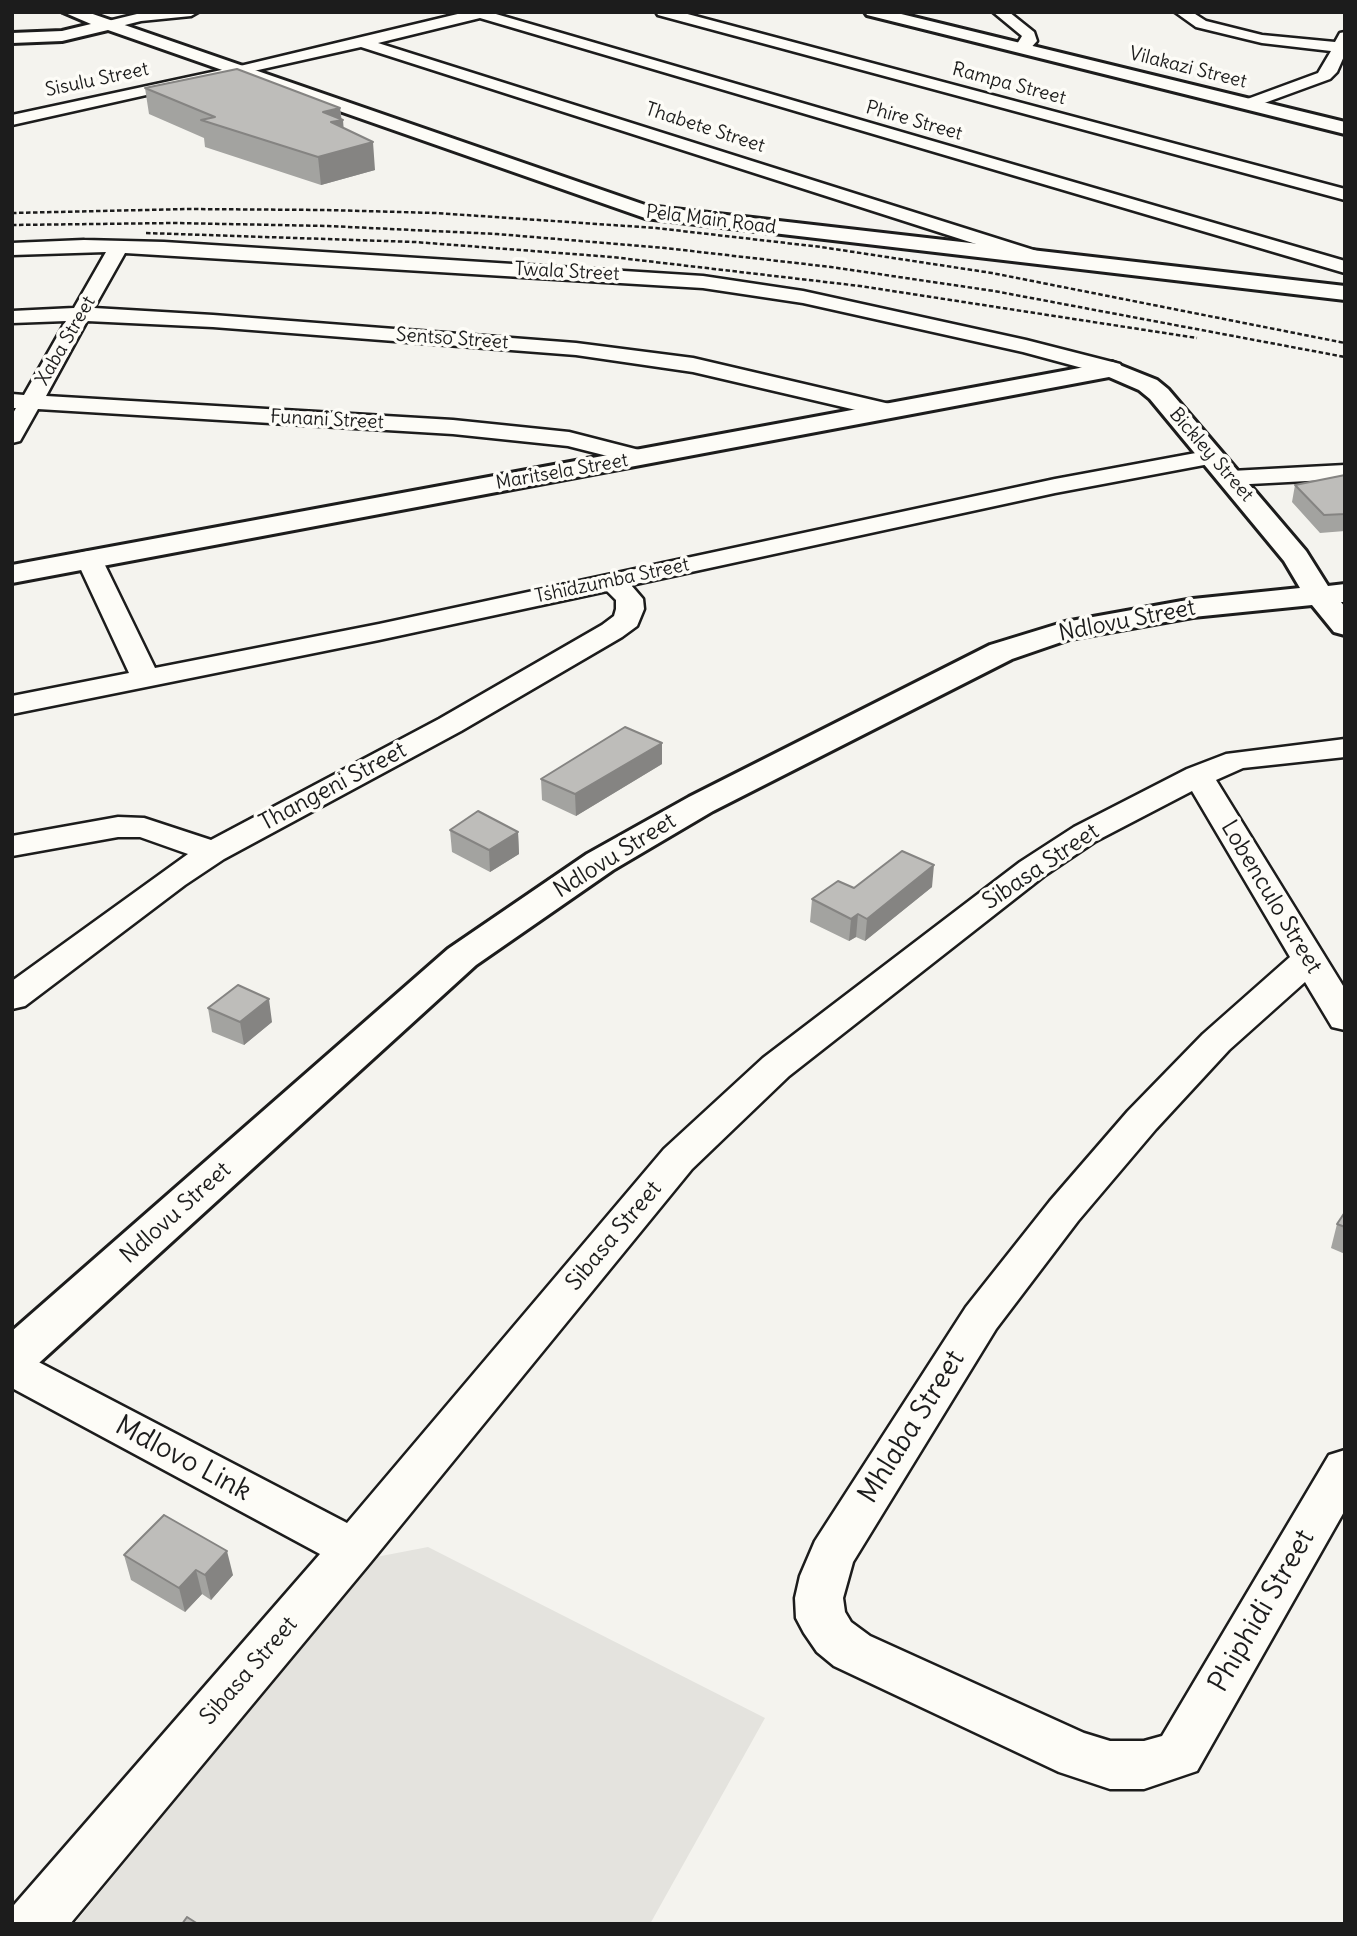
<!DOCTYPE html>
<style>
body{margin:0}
#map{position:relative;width:1357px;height:1936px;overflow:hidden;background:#f4f3ee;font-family:Delius,sans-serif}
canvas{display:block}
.frame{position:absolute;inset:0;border:14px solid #1c1c1c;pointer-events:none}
</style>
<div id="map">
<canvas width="1357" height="1936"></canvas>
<div class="frame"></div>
</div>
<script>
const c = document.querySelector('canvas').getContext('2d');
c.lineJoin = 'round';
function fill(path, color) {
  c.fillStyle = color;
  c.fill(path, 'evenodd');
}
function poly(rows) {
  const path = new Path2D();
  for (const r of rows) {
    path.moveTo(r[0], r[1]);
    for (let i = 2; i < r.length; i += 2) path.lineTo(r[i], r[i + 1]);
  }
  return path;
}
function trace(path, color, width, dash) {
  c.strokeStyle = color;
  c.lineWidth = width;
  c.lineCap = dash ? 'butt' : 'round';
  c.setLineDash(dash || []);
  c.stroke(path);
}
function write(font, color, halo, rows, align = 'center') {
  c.font = font + ' Delius,sans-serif';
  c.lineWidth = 7;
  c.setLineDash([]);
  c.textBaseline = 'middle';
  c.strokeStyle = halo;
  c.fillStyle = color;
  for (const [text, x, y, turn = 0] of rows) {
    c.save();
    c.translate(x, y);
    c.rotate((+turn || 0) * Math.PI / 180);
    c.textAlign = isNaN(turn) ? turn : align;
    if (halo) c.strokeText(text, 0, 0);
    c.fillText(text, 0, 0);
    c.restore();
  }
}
fill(poly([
 [428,1547,765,1718,650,1924,74,1924,376,1557]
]), '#e4e3de');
const street = poly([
 [198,12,191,16,141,21,105,30,98,26,100,23,141,13,198,12],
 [466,12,489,12,1345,261,1345,273,480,18,378,43,1040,252,1043,256,1033,262,1026,260,361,47,12,125,12,115,240,66,466,12],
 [656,12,680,12,1345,189,1345,200,658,15,656,12],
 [993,12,1009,12,1034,32,1037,41,1027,52,1017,52,1014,49,1022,36,993,12],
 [1175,12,1192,12,1206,21,1262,35,1335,42,1340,33,1345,32,1345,54,1337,72,1330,79,1248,109,1242,107,1240,104,1242,101,1318,73,1331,51,1262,43,1196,27,1175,12],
 [84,240,164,242,703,276,803,291,1026,340,1120,364,1123,369,1120,374,1112,376,1023,352,803,303,703,288,125,253,94,308,213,315,576,343,693,358,894,405,897,410,894,415,886,417,693,372,576,355,213,327,87,321,46,396,453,420,569,432,647,452,651,457,647,462,639,464,568,446,453,434,38,409,20,441,12,443,12,415,16,408,12,408,12,394,24,395,66,321,12,323,12,311,74,308,106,252,12,255,12,243,84,240],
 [1212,450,1220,452,1224,457,1220,462,1055,493,631,585,643,599,644,609,637,626,622,637,461,731,224,859,185,885,25,1006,12,1009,12,981,188,854,140,837,118,837,12,856,12,836,118,817,144,818,211,840,439,719,602,625,614,616,616,609,616,600,607,591,379,640,12,714,12,696,129,673,76,559,80,553,89,551,98,553,102,559,155,668,379,624,1055,479,1212,450],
 [1345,465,1345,479,1231,485,1222,483,1219,478,1222,473,1231,471,1345,465],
 [1345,739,1345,757,1243,768,1216,780,1345,989,1345,1030,1332,1027,1305,982,1229,1050,1156,1129,1078,1221,996,1329,853,1562,843,1598,845,1612,851,1622,870,1636,1084,1733,1110,1741,1144,1741,1162,1736,1329,1455,1345,1450,1345,1510,1197,1771,1144,1789,1110,1789,1059,1772,834,1666,817,1652,804,1633,796,1618,795,1598,800,1576,815,1541,966,1307,1050,1201,1128,1111,1203,1034,1290,957,1192,791,1096,841,1044,876,789,1076,692,1169,370,1563,70,1924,12,1924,14,1905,320,1554,12,1388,12,1351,27,1356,347,1523,664,1149,763,1058,1020,862,1074,827,1187,769,1226,754,1345,739]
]);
const secondary = poly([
 [63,12,87,12,648,206,1345,286,1345,300,645,218,108,30,62,41,12,43,12,33,62,31,91,24,63,12],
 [865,12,893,12,1345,122,1345,134,867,15,865,12],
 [1112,362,1157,380,1168,389,1306,551,1328,586,1345,584,1345,602,1341,602,1345,607,1345,635,1334,632,1312,605,1193,617,1070,639,1012,659,713,811,613,870,476,965,29,1372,12,1377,12,1331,448,949,587,854,689,797,990,645,1065,622,1193,599,1300,588,1284,561,1150,399,1139,390,1109,377,12,583,12,565,1112,362]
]);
trace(street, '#1c1c1c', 5);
trace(secondary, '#1c1c1c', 6);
fill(street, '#fdfcf7');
fill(secondary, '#fdfcf7');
trace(poly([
 [12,213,188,209,326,210,436,213,656,228,821,247,992,273,1345,343],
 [12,225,174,223,328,226,497,234,665,248,831,267,994,291,1345,357],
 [146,233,415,242,612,257,860,286,1197,338]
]), '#1c1c1c', 2.5, [4.5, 2.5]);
fill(poly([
 [145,88,340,108,343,128,375,170,321,185,205,147,204,138,149,114],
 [1345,475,1345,531,1320,533,1292,502,1295,485],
 [662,764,576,816,542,800,541,779],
 [450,830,518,832,519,854,490,872,452,852],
 [932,887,865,941,856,937,849,941,810,922,812,899,854,888],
 [208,1008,272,1022,244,1045,212,1032],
 [1345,1212,1345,1254,1331,1248,1337,1224],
 [124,1555,233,1575,211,1600,202,1594,185,1612,131,1580]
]), '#a3a3a0');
fill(poly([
 [340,108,341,120,343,120,345,146,323,112],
 [373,142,375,170,321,185,318,157],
 [662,743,662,764,576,816,575,794],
 [518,832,519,854,490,872,489,850],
 [934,865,932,887,865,941,867,919],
 [858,914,856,937,849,941,851,919],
 [269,999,272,1022,244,1045,240,1022],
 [227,1551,233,1575,211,1600,205,1575],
 [196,1570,202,1594,185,1612,179,1588]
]), '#858482');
const building = poly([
 [237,69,340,108,323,112,343,120,331,122,373,142,318,157,201,120,215,117,145,88,237,69],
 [1345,475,1345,514,1324,515,1295,485,1345,475],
 [625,727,662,743,575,794,541,779,625,727],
 [478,811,518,832,489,850,450,830,478,811],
 [902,851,934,865,867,919,858,914,851,919,812,899,838,881,854,888,902,851],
 [238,985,269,999,240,1022,208,1008,238,985],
 [1345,1212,1345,1227,1337,1224,1345,1212],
 [164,1515,227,1551,205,1575,196,1570,179,1588,124,1555,164,1515],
 [187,1917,198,1924,182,1924,187,1917]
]);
fill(building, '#bebdba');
trace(building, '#858482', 2);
write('19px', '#1c1c1c', '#fdfcf7', [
 ["Vilakazi Street",1188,68,14],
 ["Sisulu Street",97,80,-12],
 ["Rampa Street",1009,84,15],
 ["Phire Street",914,121,16],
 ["Thabete Street",705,128,18],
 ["Pela Main Road",711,220,7],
 ["Twala Street",567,272,3],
 ["Sentso Street",452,339,4],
 ["Xaba Street",66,341,-60],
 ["Funani Street",327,420,3],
 ["Bickley Street",1211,455,49],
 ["Maritsela Street",562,472,-10],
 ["Tshidzumba Street",612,581,-12]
]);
write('23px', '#1c1c1c', '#fdfcf7', [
 ["Ndlovu Street",1127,621,-11],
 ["Thangeni Street",333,787,-28],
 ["Ndlovu Street",615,856,-32],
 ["Sibasa Street",1041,867,-34],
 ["Lobenculo Street",1271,897,59],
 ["Ndlovu Street",176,1213,-42],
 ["Sibasa Street",614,1236,-50],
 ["Sibasa Street",249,1671,-49]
]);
write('28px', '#1c1c1c', '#fdfcf7', [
 ["Mhlaba Street",912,1427,-58],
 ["Mdlovo Link",183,1459,28],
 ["Phiphidi Street",1262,1611,-60]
]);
</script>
